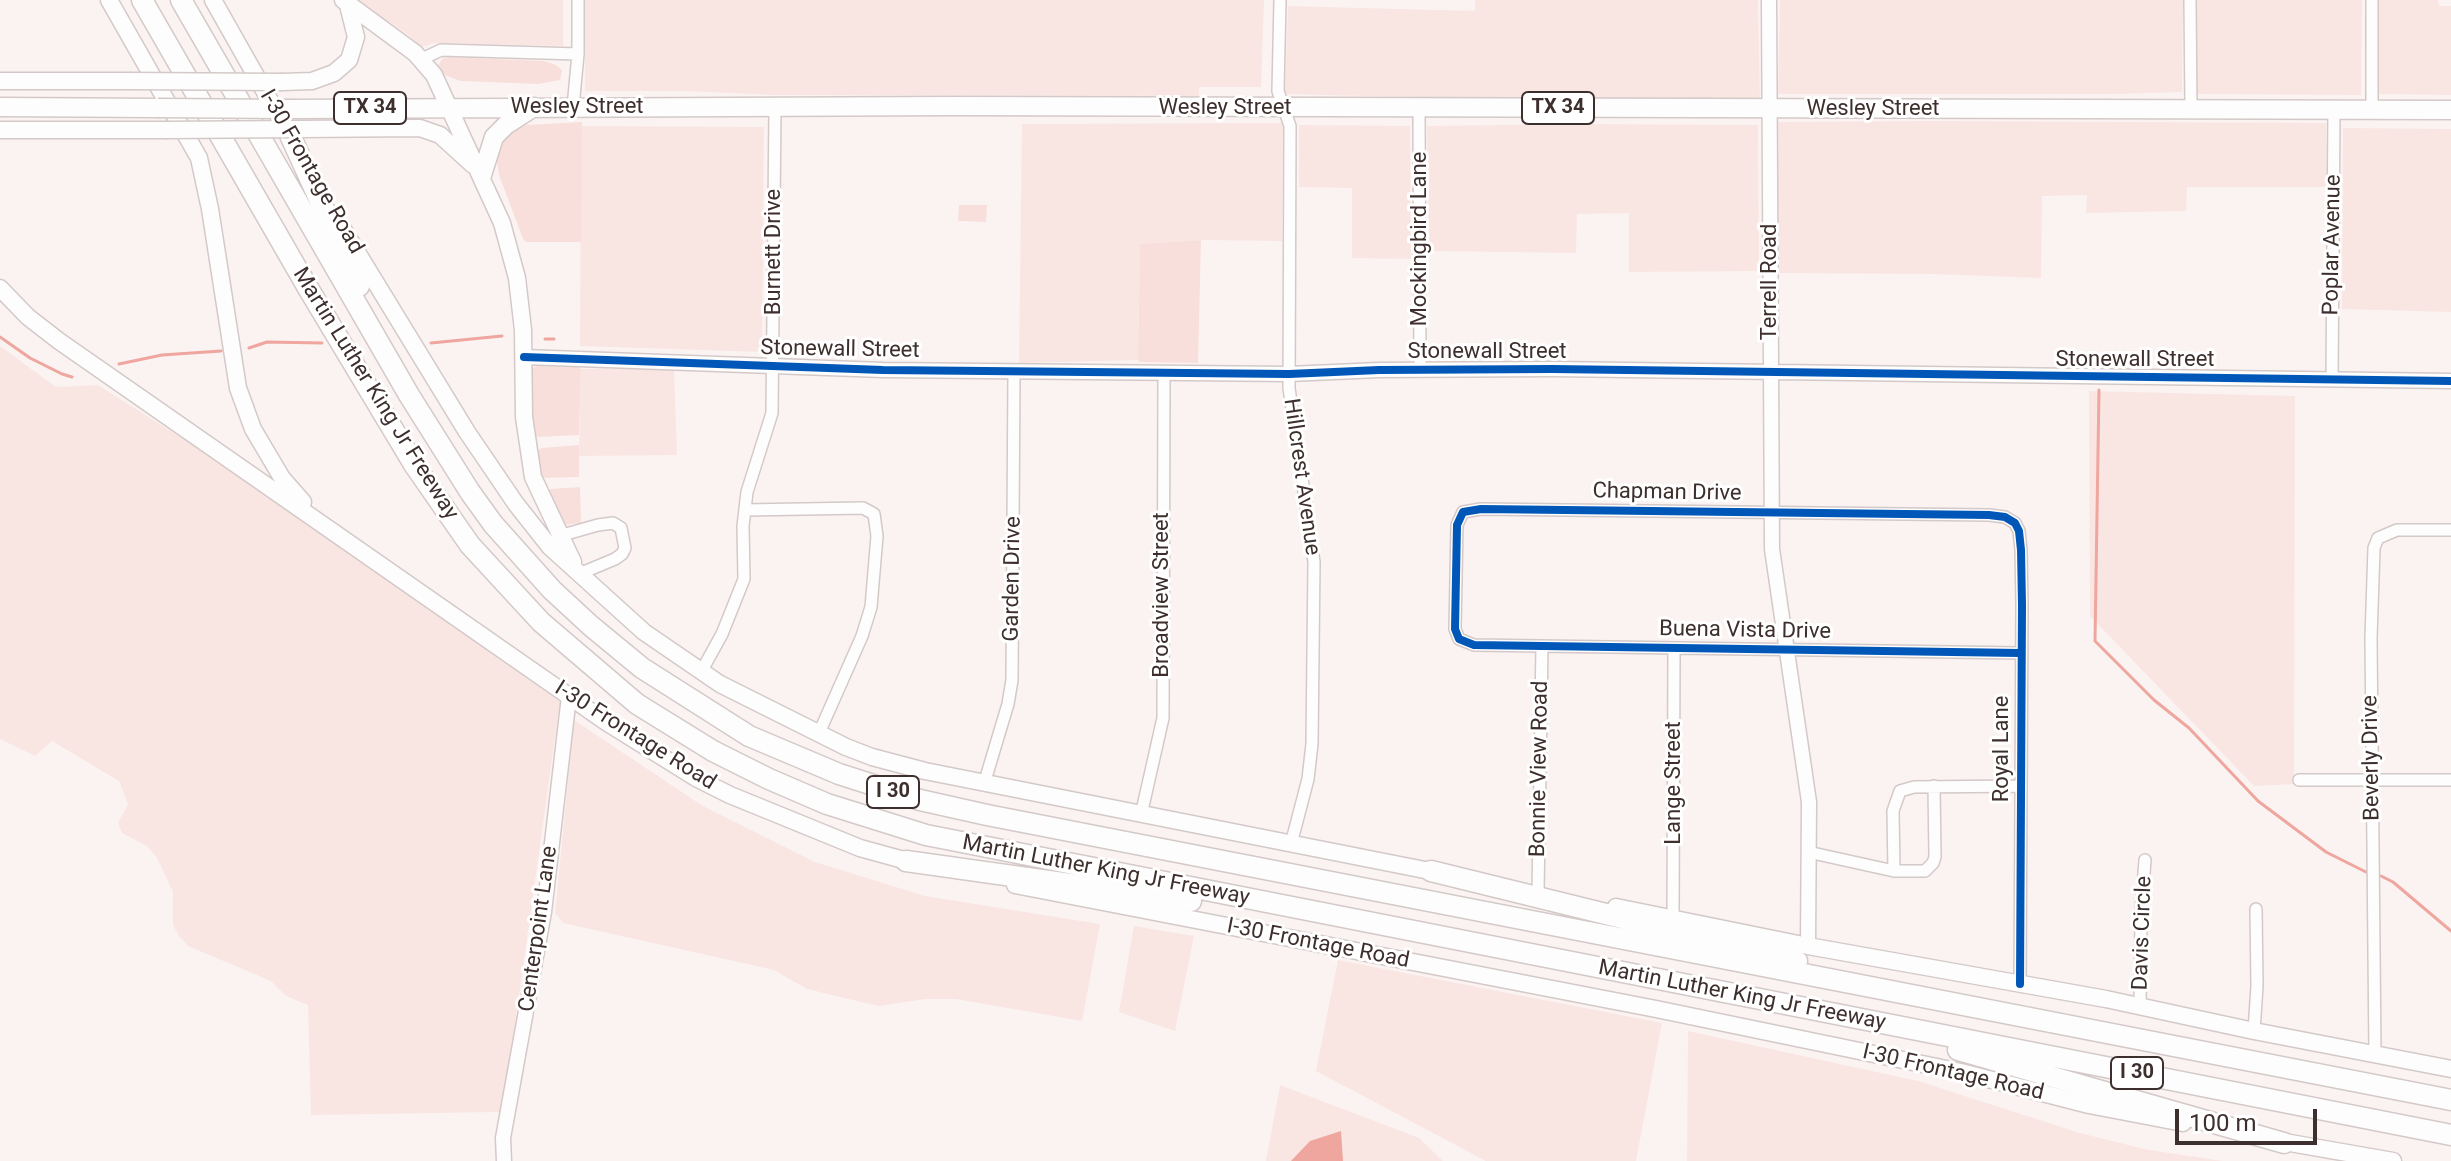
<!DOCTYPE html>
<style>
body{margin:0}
#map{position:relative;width:2451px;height:1161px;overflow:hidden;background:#fbf3f2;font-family:Roboto,sans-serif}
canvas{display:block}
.scale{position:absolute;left:2175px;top:1109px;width:142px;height:36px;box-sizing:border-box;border:4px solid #3d2f2d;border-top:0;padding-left:10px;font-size:24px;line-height:28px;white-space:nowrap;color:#3d2f2d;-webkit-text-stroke:6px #fff;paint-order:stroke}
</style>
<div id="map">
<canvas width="2451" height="1161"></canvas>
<div class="scale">100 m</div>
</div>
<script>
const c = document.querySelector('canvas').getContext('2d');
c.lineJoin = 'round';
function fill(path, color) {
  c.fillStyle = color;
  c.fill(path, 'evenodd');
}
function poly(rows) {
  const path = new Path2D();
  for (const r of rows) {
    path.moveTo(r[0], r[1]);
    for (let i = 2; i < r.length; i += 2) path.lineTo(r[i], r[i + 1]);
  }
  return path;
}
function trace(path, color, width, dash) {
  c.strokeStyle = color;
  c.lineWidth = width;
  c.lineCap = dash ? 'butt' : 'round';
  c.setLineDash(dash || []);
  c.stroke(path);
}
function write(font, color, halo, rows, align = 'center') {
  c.font = font + ' Roboto,sans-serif';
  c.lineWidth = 6;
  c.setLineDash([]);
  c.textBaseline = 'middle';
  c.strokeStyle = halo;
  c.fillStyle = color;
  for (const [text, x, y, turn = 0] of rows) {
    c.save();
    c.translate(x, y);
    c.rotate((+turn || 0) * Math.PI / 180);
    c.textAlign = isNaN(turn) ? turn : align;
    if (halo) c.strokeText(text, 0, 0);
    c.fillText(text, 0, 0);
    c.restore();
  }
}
fill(poly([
 [357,0,563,0,563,46,434,43,419,48,410,36],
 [585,0,1264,0,1261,87,1199,87,1199,96,775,95,684,91,585,91],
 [1475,0,1758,0,1760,100,1446,98,1285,94,1288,6,1475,11],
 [1780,0,2189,0,2189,7,2183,7,2182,92,2118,94,1778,94],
 [2196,0,2362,0,2361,95,2195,94],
 [2376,0,2438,0,2439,6,2451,6,2451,95,2379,94],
 [1932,121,2326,123,2327,187,2187,187,2186,211,2086,213,2087,195,2042,196,2041,278,1933,274,1776,273,1775,122],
 [1283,123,1282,241,1201,240,1140,244,1138,360,1019,363,1022,124],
 [1578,124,1758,125,1759,271,1629,272,1629,213,1577,214,1576,253,1429,251,1427,126],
 [1299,125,1410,126,1411,259,1352,258,1352,188,1299,187],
 [581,126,764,127,762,352,580,346],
 [2343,128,2451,129,2451,312,2342,309],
 [0,346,56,387,98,385,234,471,560,702,512,1046,500,1112,311,1115,308,1005,286,996,271,981,188,946,179,936,173,925,173,892,157,858,147,846,122,833,118,823,128,804,119,781,52,741,35,756,0,739],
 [674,368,677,455,579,456,581,369],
 [2089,391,2295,396,2294,784,2254,786,2090,616],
 [574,720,703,806,815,862,925,896,1100,924,1082,1021,956,999,926,999,878,1006,807,989,774,970,563,923,555,913],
 [1134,926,1194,936,1175,1031,1119,1012],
 [1338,960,1662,1023,1636,1161,1486,1161,1316,1071],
 [1688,1031,1918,1081,2080,1133,2149,1150,2223,1161,1687,1161],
 [1280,1085,1419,1138,1443,1161,1266,1161]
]), '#f9e6e3');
fill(poly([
 [450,57,544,61,556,65,562,70,561,76,560,80,538,84,460,81,437,72,439,64,443,58],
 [582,122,581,242,526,242,523,239,499,175,496,155,499,147,510,132,526,125],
 [959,205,987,205,986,222,958,221],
 [1201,240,1198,363,1140,362,1138,360,1140,244],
 [536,366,579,367,581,369,579,435,538,437,532,433,531,369],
 [579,445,579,477,545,478,540,474,537,451,542,448],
 [580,487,581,523,564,525,549,494,550,489]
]), '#f9dfdb');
fill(poly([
 [1341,1131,1343,1161,1291,1161,1310,1141]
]), '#eea69e');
trace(poly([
 [0,337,30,358,62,374,72,377],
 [545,339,554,339],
 [431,343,502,336],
 [249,348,267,342,322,343],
 [119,364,162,355,221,351],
 [2099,390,2095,641,2154,700,2189,728,2258,801,2326,852,2368,873],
 [2381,876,2393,882,2451,931]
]), '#eea69e', 3);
const minor = poly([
 [1280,0,1278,91,1290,126,1289,388,1314,562,1312,744,1308,779,1291,844],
 [2190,0,2191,109],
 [2372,0,2372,109],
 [422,59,441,50,578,54],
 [573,107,578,54,578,0],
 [1419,108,1420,370],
 [2332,380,2334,109],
 [745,510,863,508,874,514,877,536,871,607,862,636,819,733],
 [559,536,598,525,613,523,621,528,625,548,622,554,615,559,579,574],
 [701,672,722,634,744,579,743,526,747,492,772,413,775,107],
 [2299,780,2451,780],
 [984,784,1008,704,1012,680,1014,371],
 [1141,815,1163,718,1164,373],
 [1808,852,1894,871,1925,871,1933,863,1935,857,1934,786],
 [1894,871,1893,811,1900,791,1914,787,2020,786],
 [1538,892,1542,647],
 [1673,919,1674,648],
 [2020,984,2022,605,2021,550,2019,531,2015,523,2005,517,1989,515,1481,509,1463,512,1457,525,1455,629,1459,639,1474,645,2020,653],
 [2140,1007,2141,912,2145,860],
 [2254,1031,2257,986,2256,909],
 [2375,1055,2371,638,2374,548,2378,538,2397,530,2451,530]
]);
const tertiary = poly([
 [1769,0,1772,549,1809,802,1808,946],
 [524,357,883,370,1289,374,1379,370,1552,369,2451,381],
 [504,1161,503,1138,544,912,569,696]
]);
const secondary = poly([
 [109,0,199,158,210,209,238,388,253,429,282,478,303,502],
 [213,0,291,138],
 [343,0,415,53,434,75,502,223,517,278,523,330,524,417,533,477,573,562],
 [0,81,129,81],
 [282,82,312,81,334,73,349,60,356,37,348,5],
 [299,129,420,128,440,135,473,165],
 [0,130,166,130],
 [338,221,467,432,516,504,550,547,644,632,720,684,846,747,872,757,925,771,1440,873],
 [0,288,28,317,59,341,606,722,696,778,730,795,860,848,918,864],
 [1015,885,1656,1009,1961,1072,2089,1105,2183,1123],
 [1616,907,1808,946,2106,999,2254,1031,2451,1069],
 [2273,1140,2393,1161]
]);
const primary = poly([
 [0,107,158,108],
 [289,109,953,106,2451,110],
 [482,175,494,137,506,125,534,107]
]);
const motorway = poly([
 [142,0,308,288,415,466,470,545,541,622,637,704,713,751,769,779,827,804,926,835,2451,1135],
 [181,0,409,395,470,492,493,524,552,590,591,626,642,668,749,736,839,774,920,800,987,815,2451,1100],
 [290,135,359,286],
 [906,861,1191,901],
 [1431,871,1797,961],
 [1958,1050,2284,1143]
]);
trace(minor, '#d3c9c8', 14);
trace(tertiary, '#d3c9c8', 17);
trace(secondary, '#d3c9c8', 19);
trace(primary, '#d3c9c8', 21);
trace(motorway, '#d3c9c8', 23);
trace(minor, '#fefdfd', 11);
trace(tertiary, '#fefdfd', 14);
trace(secondary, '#fefdfd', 16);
trace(primary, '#fefdfd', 18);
trace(motorway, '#fefdfd', 20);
const secondaryBridge = poly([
 [129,81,282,82],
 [166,130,299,129]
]);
const primaryBridge = poly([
 [158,108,289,109]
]);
trace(secondaryBridge, '#d3c9c8', 19, []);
trace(primaryBridge, '#d3c9c8', 21, []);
trace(secondaryBridge, '#fefdfd', 16);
trace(primaryBridge, '#fefdfd', 18);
trace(poly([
 [524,357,883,370,1289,374,1379,370,1552,369,2451,381],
 [2020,984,2022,605,2021,550,2019,531,2015,523,2005,517,1989,515,1481,509,1463,512,1457,525,1455,629,1459,639,1474,645,2020,653]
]), '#0057b8', 8);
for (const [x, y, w] of [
 [370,108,72],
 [1558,108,72],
 [893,792,52],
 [2137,1073,52]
]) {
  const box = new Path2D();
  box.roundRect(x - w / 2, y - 16, w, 32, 6);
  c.fillStyle = '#fff';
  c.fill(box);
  trace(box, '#3d2f2d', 2);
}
write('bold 20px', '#3d2f2d', null, [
 ["TX 34",370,108],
 ["TX 34",1558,108],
 ["I 30",893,792],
 ["I 30",2137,1073]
]);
write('22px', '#3d2f2d', '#fff', [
 ["Wesley Street",577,107],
 ["Wesley Street",1225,108],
 ["Wesley Street",1873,109],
 ["I-30 Frontage Road",311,172,60],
 ["Mockingbird Lane",1420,239,-90],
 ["Poplar Avenue",2333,245,-89],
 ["Burnett Drive",774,252,-90],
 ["Terrell Road",1770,282,-90],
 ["Stonewall Street",840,350,1],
 ["Stonewall Street",1487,352],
 ["Stonewall Street",2135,360],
 ["Martin Luther King Jr Freeway",375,394,58],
 ["Hillcrest Avenue",1301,477,82],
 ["Chapman Drive",1667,493,1],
 ["Garden Drive",1013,579,-89],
 ["Broadview Street",1162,595,-90],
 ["Buena Vista Drive",1745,631,1],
 ["I-30 Frontage Road",635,736,32],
 ["Royal Lane",2002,749,-90],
 ["Beverly Drive",2372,758,-91],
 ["Bonnie View Road",1540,769,-89],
 ["Lange Street",1674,783,-90],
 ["Martin Luther King Jr Freeway",1106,871,11],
 ["Centerpoint Lane",539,929,-82],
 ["Davis Circle",2143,933,-88],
 ["I-30 Frontage Road",1318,944,11],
 ["Martin Luther King Jr Freeway",1742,996,11],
 ["I-30 Frontage Road",1953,1073,13]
]);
</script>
